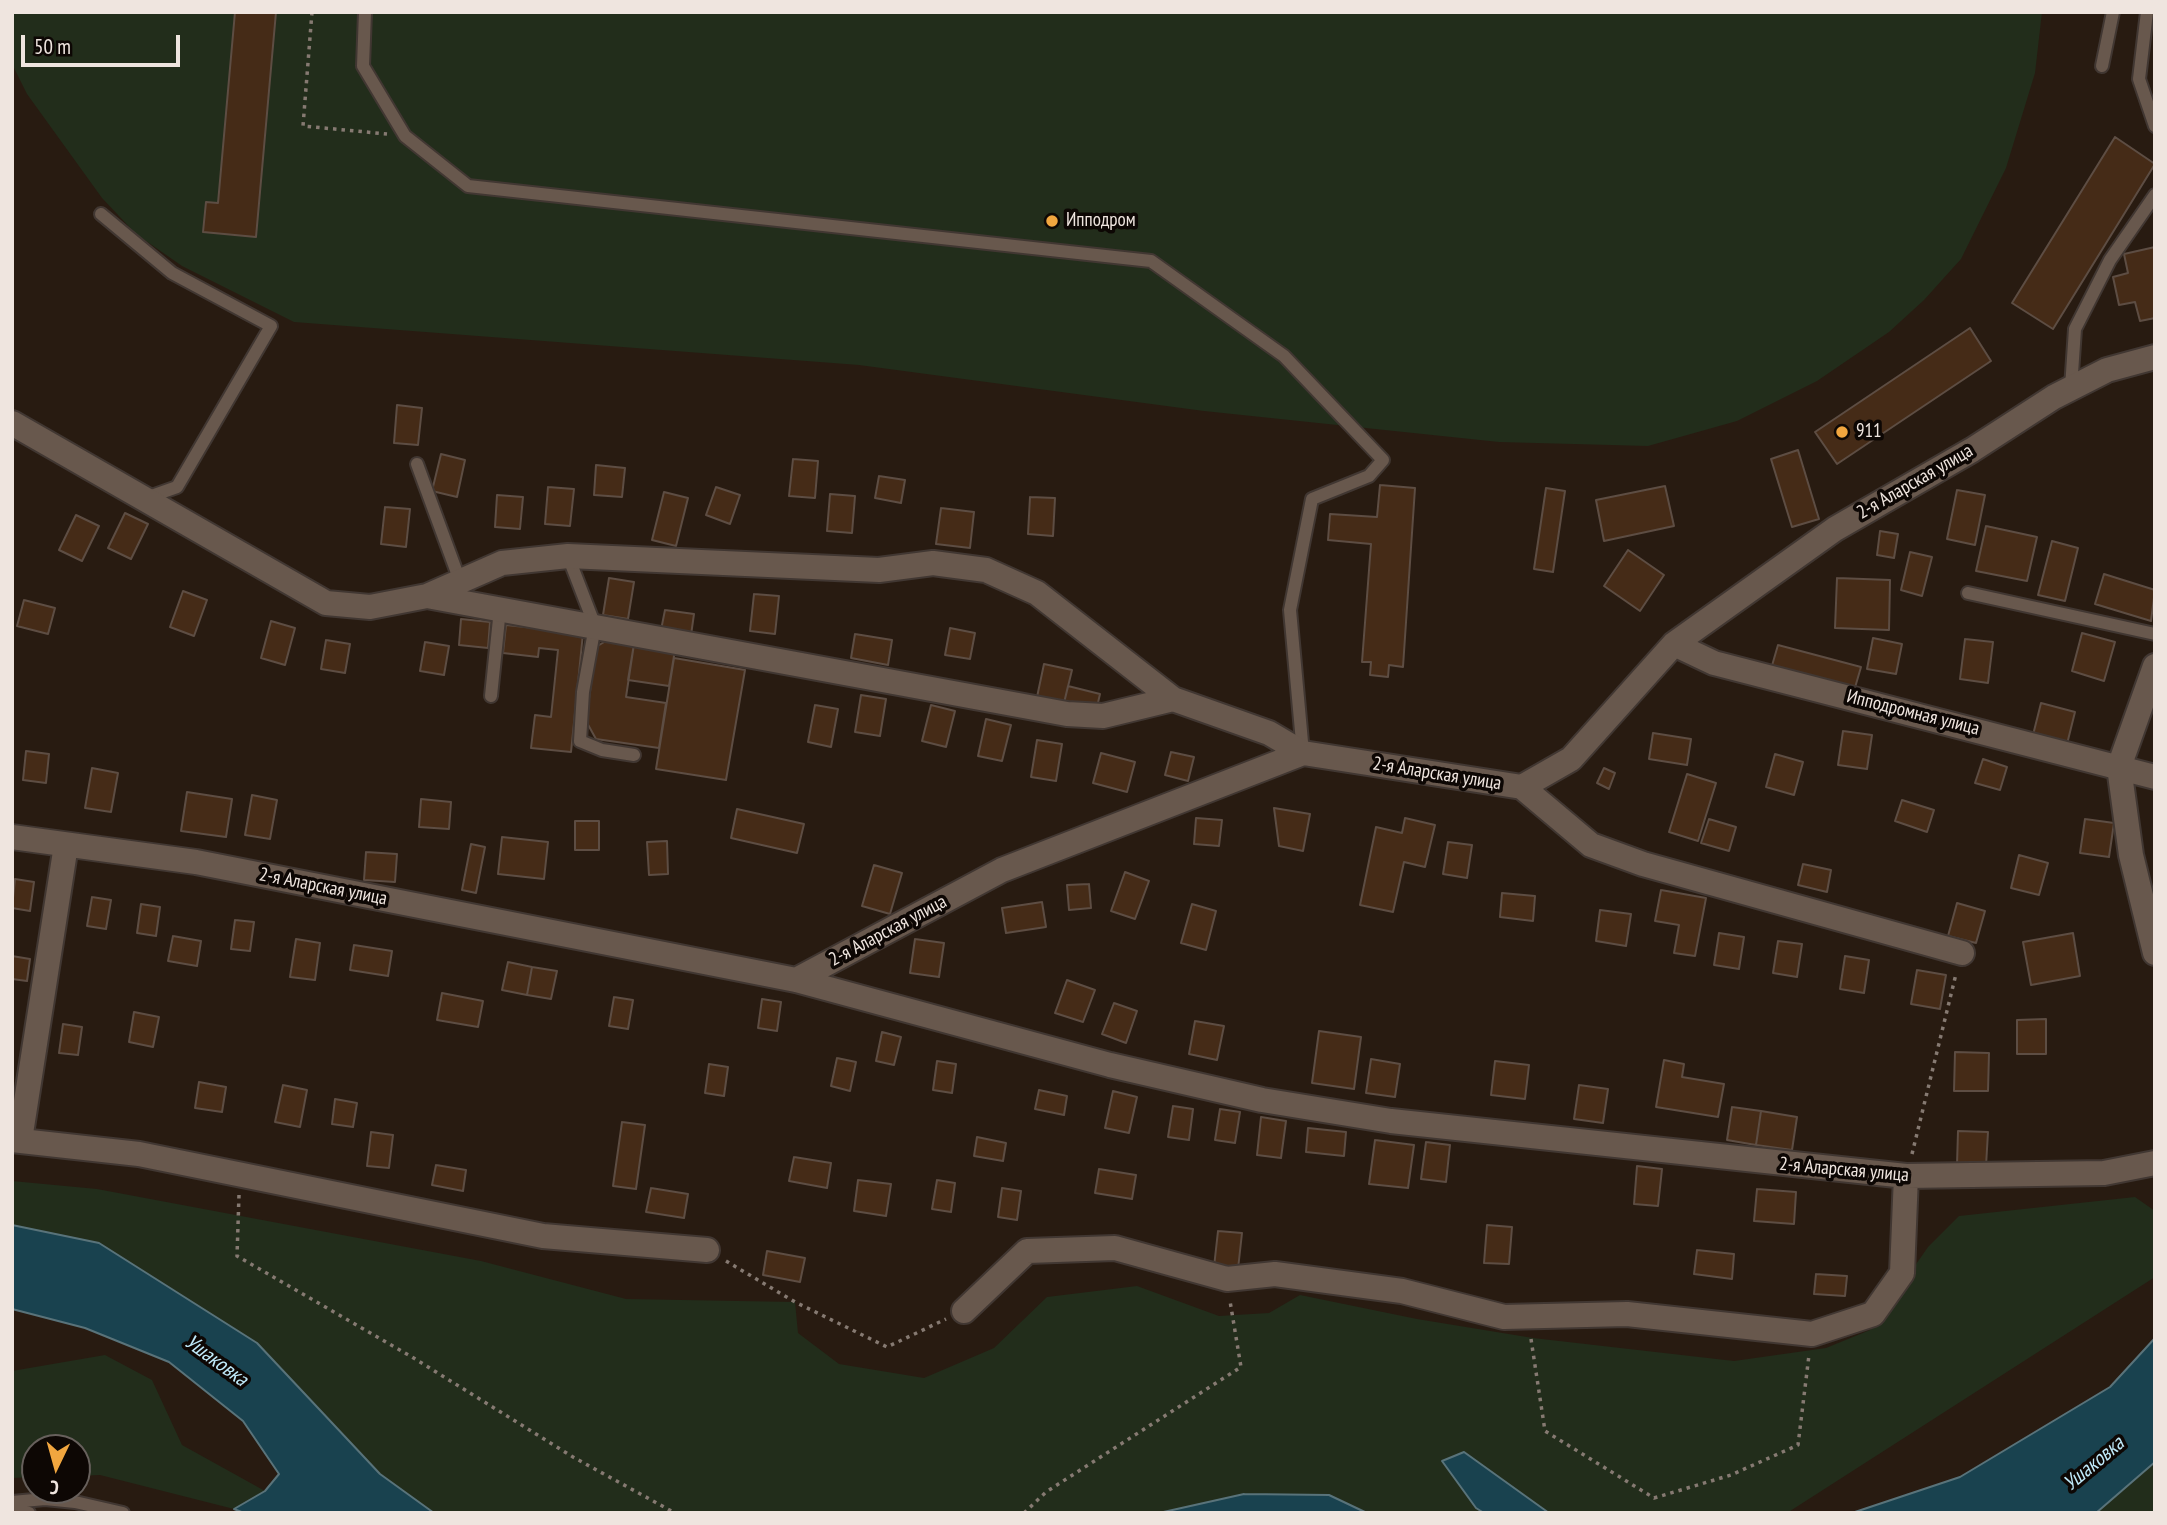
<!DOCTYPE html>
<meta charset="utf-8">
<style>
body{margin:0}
#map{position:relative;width:2167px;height:1525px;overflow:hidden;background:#281b11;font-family:"PT Sans Narrow",sans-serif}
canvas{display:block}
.frame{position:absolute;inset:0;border:14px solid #efe5df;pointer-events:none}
.north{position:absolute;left:21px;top:1434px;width:70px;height:70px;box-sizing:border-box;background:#0d0704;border:2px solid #67605c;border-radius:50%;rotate:185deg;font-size:19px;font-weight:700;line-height:28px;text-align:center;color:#efe5df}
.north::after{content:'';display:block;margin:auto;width:24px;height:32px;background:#f1a63f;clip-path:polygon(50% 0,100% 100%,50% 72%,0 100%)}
.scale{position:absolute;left:21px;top:35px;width:159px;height:32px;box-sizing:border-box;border:4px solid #efe5df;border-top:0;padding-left:9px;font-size:21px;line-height:24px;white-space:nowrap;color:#efe5df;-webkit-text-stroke:5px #0d0704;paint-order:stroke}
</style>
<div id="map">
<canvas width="2167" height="1525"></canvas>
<div class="frame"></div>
<div class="north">С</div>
<div class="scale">50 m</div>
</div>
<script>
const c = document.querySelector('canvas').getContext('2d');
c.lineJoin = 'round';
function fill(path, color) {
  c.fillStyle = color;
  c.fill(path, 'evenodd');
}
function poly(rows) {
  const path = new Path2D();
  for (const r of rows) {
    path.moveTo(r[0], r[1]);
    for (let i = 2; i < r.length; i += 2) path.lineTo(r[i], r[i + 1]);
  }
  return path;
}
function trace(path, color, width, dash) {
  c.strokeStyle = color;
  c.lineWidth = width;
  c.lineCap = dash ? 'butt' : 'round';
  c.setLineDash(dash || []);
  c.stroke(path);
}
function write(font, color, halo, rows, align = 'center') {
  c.font = font + ' "PT Sans Narrow",sans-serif';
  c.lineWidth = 7;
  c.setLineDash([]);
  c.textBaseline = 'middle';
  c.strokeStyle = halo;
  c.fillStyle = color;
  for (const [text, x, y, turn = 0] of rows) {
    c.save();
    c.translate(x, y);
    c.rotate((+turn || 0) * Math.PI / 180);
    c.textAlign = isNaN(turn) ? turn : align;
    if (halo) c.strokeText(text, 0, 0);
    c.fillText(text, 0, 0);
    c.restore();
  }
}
fill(poly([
 [12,12,2042,12,2035,73,2006,168,1961,259,1924,300,1889,332,1817,381,1737,421,1648,446,1499,442,1204,411,859,365,294,322,182,266,136,234,102,198,27,94,12,64],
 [12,1181,97,1189,481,1261,626,1299,795,1302,798,1333,839,1364,924,1378,994,1348,1047,1297,1137,1286,1219,1316,1269,1313,1300,1295,1417,1319,1533,1338,1734,1361,1826,1348,1870,1330,1928,1247,1959,1216,2135,1197,2155,1211,2155,1277,1787,1513,1549,1513,1464,1452,1442,1461,1476,1508,1484,1513,1367,1513,1329,1495,1244,1494,1159,1513,434,1513,380,1474,257,1343,99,1243,12,1225],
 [105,1355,152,1380,182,1445,265,1491,234,1509,100,1475,77,1476,77,1448,35,1448,35,1477,12,1478,12,1371],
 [2155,1463,2155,1513,2096,1513,2150,1467]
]), '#222d1b');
const water = poly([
 [12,1225,99,1243,257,1343,380,1474,434,1513,244,1513,234,1509,265,1491,279,1474,243,1421,169,1362,85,1328,12,1309,12,1225],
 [2155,1338,2155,1462,2096,1513,1852,1513,1960,1477,2110,1387,2155,1338],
 [1464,1452,1549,1513,1484,1513,1476,1508,1442,1461,1464,1452],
 [1244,1494,1329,1495,1367,1513,1159,1513,1244,1494]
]);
fill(water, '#19424f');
trace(water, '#59737a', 2);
const building = poly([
 [235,12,276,12,256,237,203,232,206,202,218,203,235,12],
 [2115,137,2155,164,2053,329,2012,303,2115,137],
 [2155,247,2155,318,2140,321,2135,302,2119,305,2113,277,2128,273,2124,254,2155,247],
 [1970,328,1991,361,1837,464,1815,432,1970,328],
 [397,405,422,408,418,445,394,443,397,405],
 [1798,450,1819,519,1792,527,1771,459,1798,450],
 [441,454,465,460,457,497,432,491,441,454],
 [793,459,818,461,815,498,789,496,793,459],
 [596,465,625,468,622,497,594,495,596,465],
 [879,476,905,480,901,503,875,498,879,476],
 [1380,485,1415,488,1403,667,1389,665,1388,677,1370,675,1371,662,1362,662,1371,544,1328,540,1330,514,1377,517,1380,485],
 [1665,486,1674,526,1604,541,1596,500,1665,486],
 [548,487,574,489,570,526,545,524,548,487],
 [716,487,740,495,730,524,706,515,716,487],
 [1546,488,1565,491,1553,572,1534,569,1546,488],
 [1957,490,1985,495,1975,545,1947,539,1957,490],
 [664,492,688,498,676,546,652,540,664,492],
 [830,494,855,496,852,533,827,531,830,494],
 [497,495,523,497,520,529,495,527,497,495],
 [1030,497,1055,498,1053,536,1028,534,1030,497],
 [385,507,410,509,406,547,381,544,385,507],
 [941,508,974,512,970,548,936,544,941,508],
 [125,513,148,524,131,559,108,548,125,513],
 [76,515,99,526,82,561,59,550,76,515],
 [1986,526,2037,537,2027,581,1976,571,1986,526],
 [1880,531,1898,534,1894,558,1877,555,1880,531],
 [2052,541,2078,548,2065,601,2038,595,2052,541],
 [1628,550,1664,575,1640,611,1604,586,1628,550],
 [1910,552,1932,557,1922,596,1901,590,1910,552],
 [2104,574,2155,590,2151,621,2095,604,2104,574],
 [609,578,634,582,628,619,603,615,609,578],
 [1837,578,1890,580,1889,630,1835,628,1837,578],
 [183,591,207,600,194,636,170,627,183,591],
 [754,594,779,596,775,634,750,631,754,594],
 [24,600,55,608,48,634,17,626,24,600],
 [665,610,694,614,691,635,661,630,665,610],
 [461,619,490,622,488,648,459,645,461,619],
 [271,621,295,628,285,665,261,658,271,621],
 [506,625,583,633,571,752,531,748,535,715,551,717,558,650,539,648,538,657,503,653,506,625],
 [950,628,975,633,970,659,945,655,950,628],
 [2082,633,2115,642,2104,681,2072,671,2082,633],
 [855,634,892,640,888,665,851,658,855,634],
 [1873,638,1902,644,1896,674,1867,669,1873,638],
 [609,639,634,644,626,697,666,703,659,748,596,739,586,721,596,647,609,639],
 [1965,639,1993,642,1988,683,1960,679,1965,639],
 [326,640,350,644,345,673,321,669,326,640],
 [425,642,449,646,444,675,420,671,425,642],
 [634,644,675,650,669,686,628,680,634,644],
 [1778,645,1861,667,1854,691,1771,669,1778,645],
 [674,658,745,670,726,780,656,769,674,658],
 [1044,664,1072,670,1064,703,1037,697,1044,664],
 [1068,686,1100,694,1096,711,1064,703,1068,686],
 [861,695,886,699,880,736,855,732,861,695],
 [2041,703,2075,712,2067,744,2033,735,2041,703],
 [815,705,838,709,831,747,808,742,815,705],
 [931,705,955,711,946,747,922,741,931,705],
 [986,719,1011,725,1002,761,978,756,986,719],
 [1843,731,1872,735,1867,769,1838,765,1843,731],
 [1653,733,1691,739,1687,765,1649,759,1653,733],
 [1037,740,1062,744,1056,781,1031,777,1037,740],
 [26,751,49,754,46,783,23,780,26,751],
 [1171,752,1194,757,1188,781,1165,775,1171,752],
 [1101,753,1135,762,1127,792,1093,783,1101,753],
 [1775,754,1803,762,1794,795,1766,787,1775,754],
 [1983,759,2007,767,2000,790,1975,783,1983,759],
 [92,768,118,773,111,812,85,808,92,768],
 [1604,768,1615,773,1609,789,1597,783,1604,768],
 [1687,774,1716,783,1698,841,1669,832,1687,774],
 [187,792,232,799,226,837,181,831,187,792],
 [252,795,277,800,270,839,245,835,252,795],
 [421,799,451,802,449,829,419,827,421,799],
 [1902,800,1934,810,1927,832,1895,821,1902,800],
 [1274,808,1310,814,1303,851,1279,846,1274,808],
 [737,809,804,824,797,853,731,838,737,809],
 [1196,818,1222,820,1219,846,1194,844,1196,818],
 [1405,818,1435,825,1425,867,1404,862,1393,912,1360,905,1376,827,1402,833,1405,818],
 [1709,819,1736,827,1729,851,1701,843,1709,819],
 [2085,819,2114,823,2109,857,2080,853,2085,819],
 [575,821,599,821,599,850,575,850,575,821],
 [502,837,548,842,544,879,498,874,502,837],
 [667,841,668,874,649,875,647,842,667,841],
 [1448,842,1472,845,1467,878,1443,874,1448,842],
 [471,844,485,847,476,893,462,890,471,844],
 [366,852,397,854,395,882,364,880,366,852],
 [2019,855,2048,863,2039,895,2011,888,2019,855],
 [1803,864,1831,870,1827,892,1798,885,1803,864],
 [874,865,902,873,890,914,862,906,874,865],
 [1125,872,1149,881,1135,919,1111,911,1125,872],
 [15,879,34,882,30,911,12,908,15,879],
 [1089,884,1091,908,1069,910,1067,885,1089,884],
 [1661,890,1706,898,1695,956,1674,953,1679,925,1655,921,1661,890],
 [1502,893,1535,896,1533,921,1500,917,1502,893],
 [92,897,111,900,106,929,87,926,92,897],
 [1042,902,1046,927,1006,933,1002,908,1042,902],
 [1957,903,1985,911,1976,943,1948,936,1957,903],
 [141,904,160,907,156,936,137,933,141,904],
 [1192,904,1216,911,1206,950,1181,943,1192,904],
 [1600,910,1631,914,1626,946,1596,941,1600,910],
 [235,920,254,922,250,951,231,949,235,920],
 [1719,933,1744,937,1739,969,1714,965,1719,933],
 [2073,933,2080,976,2031,985,2023,942,2073,933],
 [173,936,201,941,197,966,168,961,173,936],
 [296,939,320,943,315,980,290,977,296,939],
 [915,939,944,943,939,977,910,973,915,939],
 [1778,941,1802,944,1797,977,1773,973,1778,941],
 [354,945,392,951,388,976,350,970,354,945],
 [12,956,30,959,27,981,12,979,12,956],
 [1845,956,1869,960,1864,993,1840,989,1845,956],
 [508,962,532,967,527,995,502,990,508,962],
 [532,967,557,971,551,999,527,995,532,967],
 [1917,970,1946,975,1940,1009,1911,1004,1917,970],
 [1067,980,1095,990,1083,1022,1055,1013,1067,980],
 [442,993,483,1001,478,1027,437,1020,442,993],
 [614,997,633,1000,628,1029,609,1026,614,997],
 [762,999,781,1002,777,1031,758,1028,762,999],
 [1114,1003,1137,1011,1126,1043,1102,1034,1114,1003],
 [134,1012,159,1017,153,1047,129,1042,134,1012],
 [2046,1019,2046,1054,2017,1054,2017,1020,2046,1019],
 [1195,1021,1224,1026,1217,1060,1189,1054,1195,1021],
 [63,1024,82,1027,78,1055,59,1053,63,1024],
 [1319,1031,1361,1037,1354,1089,1312,1083,1319,1031],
 [882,1032,901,1037,894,1065,876,1061,882,1032],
 [1955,1052,1989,1053,1988,1091,1954,1091,1955,1052],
 [837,1058,856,1062,850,1091,831,1086,837,1058],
 [1371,1059,1400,1064,1395,1097,1366,1093,1371,1059],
 [1664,1060,1684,1064,1682,1077,1724,1084,1718,1117,1656,1107,1664,1060],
 [937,1061,956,1064,952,1093,933,1090,937,1061],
 [1495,1061,1529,1065,1525,1099,1491,1095,1495,1061],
 [709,1064,728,1067,724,1096,705,1093,709,1064],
 [199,1082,226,1087,222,1112,195,1108,199,1082],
 [283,1085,307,1090,300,1127,275,1122,283,1085],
 [1579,1085,1608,1089,1603,1123,1574,1119,1579,1085],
 [1039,1090,1067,1096,1064,1115,1035,1109,1039,1090],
 [1113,1091,1137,1097,1129,1133,1105,1128,1113,1091],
 [335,1099,357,1103,353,1127,332,1124,335,1099],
 [1173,1106,1193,1109,1189,1140,1168,1137,1173,1106],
 [1732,1107,1761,1111,1756,1145,1727,1140,1732,1107],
 [1220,1109,1240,1112,1235,1143,1215,1140,1220,1109],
 [1761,1111,1797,1117,1792,1150,1756,1145,1761,1111],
 [1261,1117,1286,1121,1281,1158,1257,1155,1261,1117],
 [622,1122,645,1125,636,1189,613,1186,622,1122],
 [1308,1128,1346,1132,1344,1156,1306,1152,1308,1128],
 [1958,1131,1988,1132,1986,1166,1957,1165,1958,1131],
 [371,1132,393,1135,389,1168,367,1166,371,1132],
 [977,1137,1006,1143,1003,1161,974,1156,977,1137],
 [1375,1140,1414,1145,1408,1188,1369,1184,1375,1140],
 [1426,1142,1450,1145,1446,1182,1421,1179,1426,1142],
 [794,1157,831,1163,827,1188,789,1181,794,1157],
 [436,1165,466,1170,463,1191,432,1185,436,1165],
 [1637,1166,1662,1169,1658,1206,1634,1204,1637,1166],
 [1099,1169,1136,1175,1132,1199,1095,1193,1099,1169],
 [858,1180,891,1184,886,1216,854,1211,858,1180],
 [937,1180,955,1183,951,1212,932,1209,937,1180],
 [651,1188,688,1194,684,1218,646,1212,651,1188],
 [1002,1188,1021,1191,1017,1220,998,1217,1002,1188],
 [1757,1189,1796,1192,1794,1224,1754,1221,1757,1189],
 [1487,1225,1512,1227,1509,1264,1484,1263,1487,1225],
 [1218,1231,1242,1233,1238,1269,1214,1267,1218,1231],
 [1697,1250,1734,1254,1732,1279,1694,1274,1697,1250],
 [767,1251,805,1258,800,1282,763,1275,767,1251],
 [1816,1274,1847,1276,1845,1296,1814,1294,1816,1274]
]);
fill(building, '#452b17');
trace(building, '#5d4d43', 2);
const lane = poly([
 [365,12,363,66,405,136,468,186,1151,261,1284,356,1383,460,1369,476,1312,499,1290,610,1303,753],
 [2147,12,2139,79,2155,126],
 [2102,66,2113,12],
 [101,214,172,273,271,326,177,487,146,498],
 [2071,388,2075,329,2110,260,2155,195],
 [417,464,460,581],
 [568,556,595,626,583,692,580,741,602,750,634,755],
 [1968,593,2155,634],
 [491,696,500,609],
 [12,1502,45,1499,75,1502,123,1513],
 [12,1508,29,1513]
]);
const street = poly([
 [12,423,326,603,370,607,427,596,1067,714,1103,716,1173,699],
 [427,596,502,563,568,556,879,570,933,563,986,570,1037,593,1173,699,1269,733,1303,753],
 [1674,644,1714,663,2155,777],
 [2155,666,2119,767,2131,855,2155,953],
 [1522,787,1591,845,1643,864,1962,953],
 [12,837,196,862,796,980,1110,1065,1262,1100,1391,1121,1906,1176,2104,1173,2155,1163],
 [796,980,1002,870,1303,753,1522,787,1571,759,1674,644,1835,529,1972,450,2054,397,2107,370,2155,357],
 [12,1140,139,1154,543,1236,707,1250],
 [20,1140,66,845],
 [964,1311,1027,1251,1115,1248,1227,1279,1275,1274,1402,1291,1504,1317,1627,1314,1812,1334,1873,1314,1902,1273,1906,1176]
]);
trace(lane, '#413732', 16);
trace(street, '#413732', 28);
trace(poly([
 [312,12,303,126,387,134],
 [1912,1154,1956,974],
 [239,1195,237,1256,412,1357,573,1457,675,1513],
 [726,1261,795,1302,887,1347,946,1319],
 [1531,1339,1545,1431,1654,1498,1731,1475,1798,1445,1809,1355],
 [1024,1513,1046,1492,1241,1367,1230,1301]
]), '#867a72', 3.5, [3.5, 5]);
trace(lane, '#68584d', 12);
trace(street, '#68584d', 24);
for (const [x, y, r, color] of [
 [1052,221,7,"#f1a63f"],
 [1842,432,7,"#f1a63f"]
]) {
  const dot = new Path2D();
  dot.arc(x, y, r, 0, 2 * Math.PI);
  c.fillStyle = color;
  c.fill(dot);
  trace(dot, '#0d0704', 2.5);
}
write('19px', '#efe5df', '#0d0704', [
 ["Ипподром",1066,221],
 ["911",1856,432]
], 'left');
write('19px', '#efe5df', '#0d0704', [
 ["2-я Аларская улица",1915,482,-30],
 ["Ипподромная улица",1913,713,14],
 ["2-я Аларская улица",1437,774,9],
 ["2-я Аларская улица",323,887,11],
 ["2-я Аларская улица",888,931,-28],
 ["2-я Аларская улица",1844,1170,5]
]);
write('italic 21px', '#c0eafa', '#0d0704', [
 ["Ушаковка",216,1361,36],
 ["Ушаковка",2094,1464,-40]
]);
</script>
